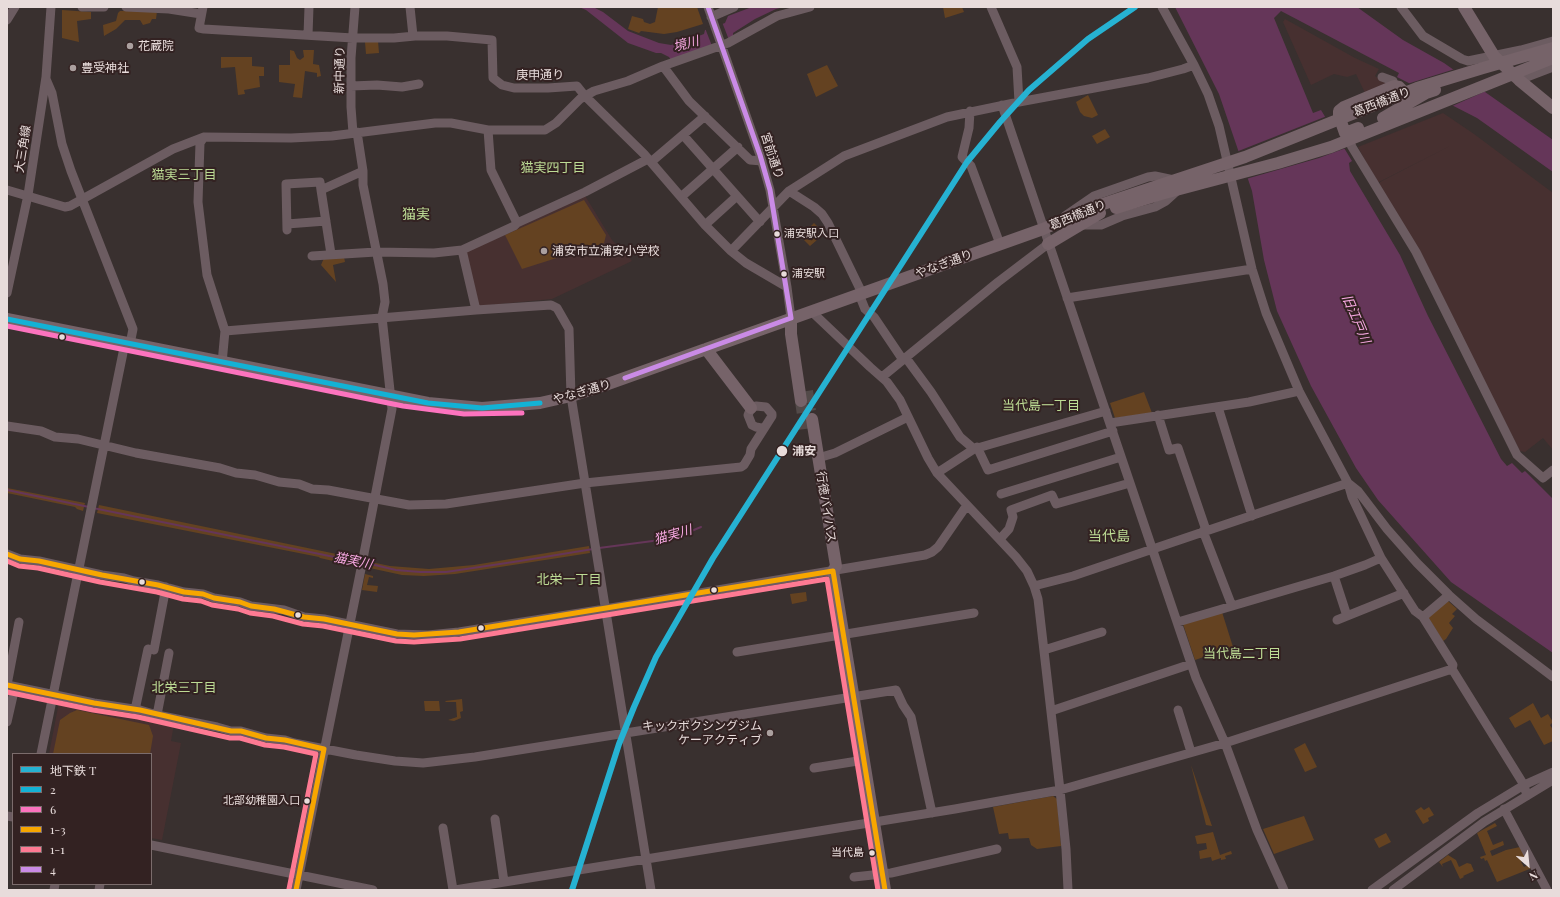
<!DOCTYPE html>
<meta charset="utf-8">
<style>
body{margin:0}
#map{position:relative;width:1560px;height:897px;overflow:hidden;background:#39302f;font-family:"Playfair Display","Noto Sans JP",serif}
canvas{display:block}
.frame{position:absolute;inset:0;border:8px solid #e8dcdb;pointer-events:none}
.legend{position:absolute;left:12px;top:753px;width:140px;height:132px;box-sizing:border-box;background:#322;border:1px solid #7b6c6c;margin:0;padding:5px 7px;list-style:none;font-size:12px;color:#e8dcdb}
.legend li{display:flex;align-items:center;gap:8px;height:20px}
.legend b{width:20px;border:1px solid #7b6c6c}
.north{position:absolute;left:1508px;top:845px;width:40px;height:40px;-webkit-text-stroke:3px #322;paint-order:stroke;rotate:153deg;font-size:11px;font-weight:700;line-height:16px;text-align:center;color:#e8dcdb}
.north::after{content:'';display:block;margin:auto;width:14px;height:18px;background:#e8dcdb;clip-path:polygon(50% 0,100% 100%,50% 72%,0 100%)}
</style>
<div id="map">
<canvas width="1560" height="897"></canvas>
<div class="frame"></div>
<ul class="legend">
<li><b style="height:5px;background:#26b2d2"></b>地下鉄 T</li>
<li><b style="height:5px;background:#13b2d5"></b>2</li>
<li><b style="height:5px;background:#fc73be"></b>6</li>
<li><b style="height:5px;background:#f7a600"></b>1-3</li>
<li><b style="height:5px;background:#fe7a93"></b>1-1</li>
<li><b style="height:5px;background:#ca8be6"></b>4</li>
</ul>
<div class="north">N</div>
</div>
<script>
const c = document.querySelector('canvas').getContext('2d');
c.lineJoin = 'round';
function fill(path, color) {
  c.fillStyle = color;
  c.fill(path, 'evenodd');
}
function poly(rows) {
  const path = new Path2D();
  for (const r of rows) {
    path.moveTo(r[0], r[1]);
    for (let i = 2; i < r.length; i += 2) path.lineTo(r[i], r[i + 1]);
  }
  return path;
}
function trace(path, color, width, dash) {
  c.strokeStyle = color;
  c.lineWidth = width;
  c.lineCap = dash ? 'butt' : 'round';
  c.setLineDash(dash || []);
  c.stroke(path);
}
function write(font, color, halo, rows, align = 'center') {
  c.font = font + ' "Playfair Display","Noto Sans JP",serif';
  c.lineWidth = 4;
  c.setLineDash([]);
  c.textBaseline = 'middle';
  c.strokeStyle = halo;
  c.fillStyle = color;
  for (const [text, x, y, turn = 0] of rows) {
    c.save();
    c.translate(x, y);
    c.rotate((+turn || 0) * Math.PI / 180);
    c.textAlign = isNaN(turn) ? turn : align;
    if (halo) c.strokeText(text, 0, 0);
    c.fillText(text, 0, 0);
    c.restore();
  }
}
fill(poly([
 [1285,19,1355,58,1379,69,1375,76,1388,85,1365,93,1356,74,1347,77,1334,74,1311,85,1283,22],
 [1443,113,1474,134,1553,193,1553,450,1543,438,1525,452,1520,451,1445,304,1379,185,1380,182,1452,145,1377,183,1358,147],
 [584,194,612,240,632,261,552,299,479,306,466,250],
 [59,702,174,724,171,741,181,743,162,840,151,838,151,754,49,754]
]), '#473030');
fill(poly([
 [658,7,697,7,703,24,677,32,664,34,641,31,639,33,628,29,632,16,643,19,644,22,650,24,655,22],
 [943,7,962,7,964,12,945,18],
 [62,10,91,12,91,19,77,21,79,42,62,38],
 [120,11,157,11,156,19,152,19,150,23,143,25,140,20,125,20,116,29,104,36,103,25,116,21,118,13],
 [378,41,379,53,366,54,365,42],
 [290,50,294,51,297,58,300,60,304,57,303,50,314,50,313,64,319,65,321,76,317,77,317,73,305,71,302,98,293,97,295,84,279,82,279,65,290,65],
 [221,57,252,57,252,66,264,67,264,76,259,76,260,87,244,90,245,94,238,95,235,67,221,68],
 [827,65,838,86,816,97,807,74],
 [1088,95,1098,115,1092,118,1084,116,1080,112,1076,102],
 [1105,129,1110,137,1097,144,1092,136],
 [584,200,606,235,604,243,522,269,505,235],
 [814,223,819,228,813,234,817,240,810,246,804,240,806,237,804,233],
 [344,257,345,262,333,265,336,282,321,265,324,258],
 [1144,392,1152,413,1115,418,1110,403],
 [7,488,85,503,83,511,77,509,75,507,7,493],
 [99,505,356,558,355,566,320,558,319,557,97,513],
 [589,546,590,553,455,574,424,576,402,575,365,567,366,561,390,566,429,569,474,565],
 [365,574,373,576,373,578,369,577,367,585,378,586,377,592,362,590],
 [806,592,807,601,792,604,790,594],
 [1448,601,1457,609,1452,614,1455,616,1449,623,1453,628,1446,639,1443,641,1428,617],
 [1222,612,1233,647,1195,660,1183,624],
 [462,699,463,711,460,712,461,718,454,721,448,720,457,717,456,702,446,702,445,701],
 [424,701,439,701,440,711,425,711],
 [1533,703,1541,718,1548,714,1553,722,1550,725,1553,730,1553,741,1544,745,1530,720,1515,728,1509,718],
 [77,710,149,725,153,736,150,754,53,754,60,720,70,713],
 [1305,743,1317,767,1305,772,1294,749],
 [1191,765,1212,826,1206,825],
 [1053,796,1057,799,1061,846,1037,849,1031,845,1029,838,1009,839,1008,833,999,834,993,807],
 [1421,807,1424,810,1429,807,1434,815,1428,818,1429,821,1423,824,1415,811],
 [1304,816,1314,840,1274,854,1263,829],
 [1495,823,1497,826,1487,831,1493,845,1503,841,1504,845,1490,851,1492,856,1506,850,1520,847,1527,859,1521,862,1524,867,1530,864,1532,868,1497,882,1487,860,1485,861,1484,858,1481,859,1480,857,1486,855,1477,833],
 [1213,832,1220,855,1231,851,1232,854,1225,856,1226,859,1221,860,1221,858,1212,861,1211,857,1200,859,1199,851,1207,849,1206,843,1197,844,1195,836],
 [1386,833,1391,842,1379,848,1374,839],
 [1448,855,1456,860,1459,867,1467,863,1471,864,1474,871,1463,876,1464,877,1460,879,1451,860,1442,864,1443,867,1439,862]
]), '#644221');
fill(poly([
 [579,7,593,7,603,12,628,31,659,43,671,45,685,41,704,34,705,30,725,23,728,16,752,7,784,7,776,9,755,19,733,33,733,37,671,60,669,57,661,53,656,53,628,43,586,10],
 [1175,7,1357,7,1403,40,1444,63,1553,140,1553,172,1477,118,1397,77,1399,73,1281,11,1274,18,1313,113,1321,110,1352,161,1349,163,1350,171,1400,255,1428,316,1501,459,1507,466,1512,463,1522,473,1525,471,1553,499,1553,653,1451,582,1378,500,1356,468,1311,386,1277,311,1264,260,1252,191,1219,94]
]), '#653659');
fill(poly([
 [722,22,729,40,712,46,705,28],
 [1455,69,1486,91,1450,107,1407,84],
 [1327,116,1346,148,1319,158,1246,179,1236,152]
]), '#39302f');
trace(poly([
 [7,490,89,507],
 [93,508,359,562],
 [599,548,668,539,689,532,701,527],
 [366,563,396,570,420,572,446,572,520,561,593,549]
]), '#653659', 2);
trace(poly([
 [807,391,810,411],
 [801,401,805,429]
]), '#534a49', 12, [12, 6]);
trace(poly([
 [82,7,104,7],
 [126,7,169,9,201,14],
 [203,7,199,28,204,29,353,38,394,38,415,36,447,36,492,40,493,78,502,85,514,88,548,88,577,86,585,96,644,154,705,225,731,251,746,263,787,287],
 [410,7,413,36],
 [708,7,760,155,770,190,787,287,791,318],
 [1162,7,1194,65,1208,94,1219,126,1252,269,1266,313,1299,391,1348,483,1358,491,1387,529,1417,563,1449,595,1476,619,1553,677],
 [1401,7,1423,36,1462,59,1468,61,1521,50,1553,41],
 [711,17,734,7],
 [7,20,15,7],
 [308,35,309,7],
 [663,66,689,101,750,160,762,161],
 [1382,77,1393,81,1394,86],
 [46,79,52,93,62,144,71,171,133,329,130,344],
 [1519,80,1553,67],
 [351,86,377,85,402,87,419,84],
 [1019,102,1148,78,1183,69,1194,65],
 [1002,105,1196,678,1225,743,1257,830,1284,890],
 [970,111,969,128,962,157,971,166,1000,244],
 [353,133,351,107,351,58,355,7],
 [1346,134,1352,147,1416,252,1517,455,1543,478,1553,470],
 [683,135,760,222],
 [204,137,200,143,198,202,207,275,225,331,222,363],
 [651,162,705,116],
 [7,190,65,207,70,206,173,149,204,137,291,138,332,136,435,123,451,123,488,130,545,130,556,123,580,99,594,91,628,81,663,66,728,43,777,16,810,7],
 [789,191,814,207,822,214,828,223,862,293],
 [681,197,738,147],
 [1065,216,1094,196,1148,177,1155,176,1174,180],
 [517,223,585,192,648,159],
 [287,224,326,221],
 [705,225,737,196],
 [1080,225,1101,225,1122,216,1155,207,1166,201,1177,191],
 [287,230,286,184,320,182,321,190],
 [462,250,476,310],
 [731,251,789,191,844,156,947,117,1019,102,1017,67,991,7],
 [331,254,321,190,363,171],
 [312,256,376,252,434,253,462,250,514,226,517,223,491,170,488,130],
 [7,293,28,195,46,77,51,7],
 [859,294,865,309,874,317,903,360],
 [1067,298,1252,269],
 [811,311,870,367,887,382,900,400,928,458,937,473,1016,557,1027,571,1034,586,1038,599,1060,790,1066,849,1068,890],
 [225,331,476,310,551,305,557,308,569,329,571,396,651,890],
 [906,358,931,392,960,437,974,449],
 [882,377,998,282,1048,244],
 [756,406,766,407,772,414,772,416,765,427,761,428,756,427,752,425,748,415,751,408,756,406],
 [1218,407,1252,516],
 [1158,415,1169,450,1178,448,1206,530],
 [1110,423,1249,402,1299,391],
 [7,426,41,431,55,437,78,439,136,453,220,468,236,473,255,475,279,482,299,484,312,489,328,490,409,505,446,504,585,483,741,467,744,465,750,455,751,449,765,427],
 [977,447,988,470,1113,431],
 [818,458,835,453,908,417],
 [937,473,974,449,1106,411],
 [1001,494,1121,457],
 [1203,531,1232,606],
 [1000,539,1009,529,1013,517,1011,510,1052,495,1056,504,1130,483],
 [7,554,20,559,39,561,102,575,124,578,134,581,158,585,184,592,203,594,214,598,240,602,251,606,284,610,304,617,324,619,397,634,428,635,459,632,605,609,925,555,932,552,938,547,967,505],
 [1334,576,1347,616],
 [1034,586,1073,576,1348,483,1352,497,1381,558,1415,611,1423,617,1453,665,1452,669,1524,785,1527,796],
 [1423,617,1449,595],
 [1337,620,1404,593],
 [1178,622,1334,576,1365,565,1381,558],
 [154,650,166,587],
 [1044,650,1102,632],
 [737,652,974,613],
 [7,685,94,703,140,710,157,715,217,727,231,731,241,731,266,738,285,740,294,743,356,755,395,761,423,763,475,757,896,690,903,705,911,717,932,813],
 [7,685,19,622],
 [135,710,148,649],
 [1178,710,1191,752],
 [1051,711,1191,664],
 [157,715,169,653],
 [7,722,15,687],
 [41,754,125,343],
 [814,768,864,760],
 [1504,809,1547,890],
 [7,816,13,817],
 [495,819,504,882],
 [443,828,453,890],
 [151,845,373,890],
 [854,877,891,873,997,849],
 [54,890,55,884],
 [99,890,100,884],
 [296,890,361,569,392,409,382,317,385,302,383,284,363,185,363,171,357,132],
 [455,890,955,809,1060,790,1225,743,1452,669],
 [1372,890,1478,813,1524,785,1553,772],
 [1393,890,1484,822,1553,780]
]), '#6c5c61', 9);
trace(poly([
 [1464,7,1494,56,1519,80,1553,108],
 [1383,118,1426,93,1435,90],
 [1358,128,1345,133,1339,116,1339,111,1344,107,1394,86,1399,87,1403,91,1404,96,1403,99],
 [1116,208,1161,194,1278,163,1331,147,1553,58],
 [1048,244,1100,213],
 [791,318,791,334,801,401],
 [7,319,428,403,482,408,540,403,571,396,605,385,1043,229,1097,206,1245,157,1417,88,1483,68,1553,48],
 [706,349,751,408],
 [812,419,836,566,833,571,885,890]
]), '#766369', 12);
trace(poly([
 [7,319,428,403,482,408,540,403]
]), '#13b2d5', 5);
trace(poly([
 [7,326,403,406,464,414,522,413]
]), '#fc73be', 5);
trace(poly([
 [7,554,20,559,39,561,102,575,158,585,184,592,203,594,214,598,240,602,251,606,274,609,304,617,324,619,397,634,414,635,459,632,833,571,885,890],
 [7,685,94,703,140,710,231,731,241,731,266,738,285,740,324,749,296,890]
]), '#f7a600', 5);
trace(poly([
 [7,561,19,566,38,568,100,582,157,592,183,599,201,601,212,605,238,609,250,613,273,616,303,624,323,626,396,641,414,642,460,639,827,579,878,890],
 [7,692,93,710,138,717,230,738,240,738,265,745,284,747,316,754,289,889]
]), '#fe7a93', 5);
trace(poly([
 [708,7,760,155,770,190,791,318],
 [625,378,791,318]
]), '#ca8be6', 5);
trace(poly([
 [572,890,619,744,634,707,656,657,713,558,967,162,1000,122,1029,90,1088,39,1135,7]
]), '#26b2d2', 6);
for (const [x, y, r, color] of [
 [130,46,4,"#aba09f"],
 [73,68,4,"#aba09f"],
 [777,234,3.5,"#e8dcdb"],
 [544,251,4,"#aba09f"],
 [784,274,3.5,"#e8dcdb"],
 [62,337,3.5,"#e8dcdb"],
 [782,451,6,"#e8dcdb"],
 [142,582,3.5,"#e8dcdb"],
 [714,590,3.5,"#e8dcdb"],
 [298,615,3.5,"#e8dcdb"],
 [481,628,3.5,"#e8dcdb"],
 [770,733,4,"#aba09f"],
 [307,801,3.5,"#e8dcdb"],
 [872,853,3.5,"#e8dcdb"]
]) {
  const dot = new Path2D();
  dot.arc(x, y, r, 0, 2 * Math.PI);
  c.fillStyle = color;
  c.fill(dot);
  trace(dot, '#322', 1.5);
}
write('11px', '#e8dcdb', '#322', [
 ["浦安駅入口",784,234],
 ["浦安駅",792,274],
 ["北部幼稚園入口",300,801,"right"],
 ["当代島",864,853,"right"]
], 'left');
write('12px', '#e8dcdb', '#322', [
 ["花蔵院",138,46],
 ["豊受神社",81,68],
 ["浦安市立浦安小学校",552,251],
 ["キックボクシングジム",762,726,"right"],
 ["ケーアクティブ",762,740,"right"]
], 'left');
write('12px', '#e8dcdb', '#322', [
 ["新中通り",340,70,-89],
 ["庚申通り",540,75],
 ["葛西橋通り",1382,102,-21],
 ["大三角線",23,149,-81],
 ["宮前通り",772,156,72],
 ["葛西橋通り",1078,215,-22],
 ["やなぎ通り",944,264,-20],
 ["やなぎ通り",582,392,-16],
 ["行徳バイパス",826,507,81]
]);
write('bold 12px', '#e8dcdb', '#322', [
 ["浦安",792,451]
], 'left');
write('italic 13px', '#f7a8e2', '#322', [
 ["境川",686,44,-15],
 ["旧江戸川",1356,319,67],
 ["猫実川",673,535,-16],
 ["猫実川",353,561,12]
]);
write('13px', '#bddc95', '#322', [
 ["猫実四丁目",553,168],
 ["猫実三丁目",184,175],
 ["当代島一丁目",1041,406],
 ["北栄一丁目",569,580],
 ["当代島二丁目",1242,654],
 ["北栄三丁目",184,688]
]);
write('14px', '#bddc95', '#322', [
 ["猫実",416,215],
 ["当代島",1109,537]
]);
</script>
